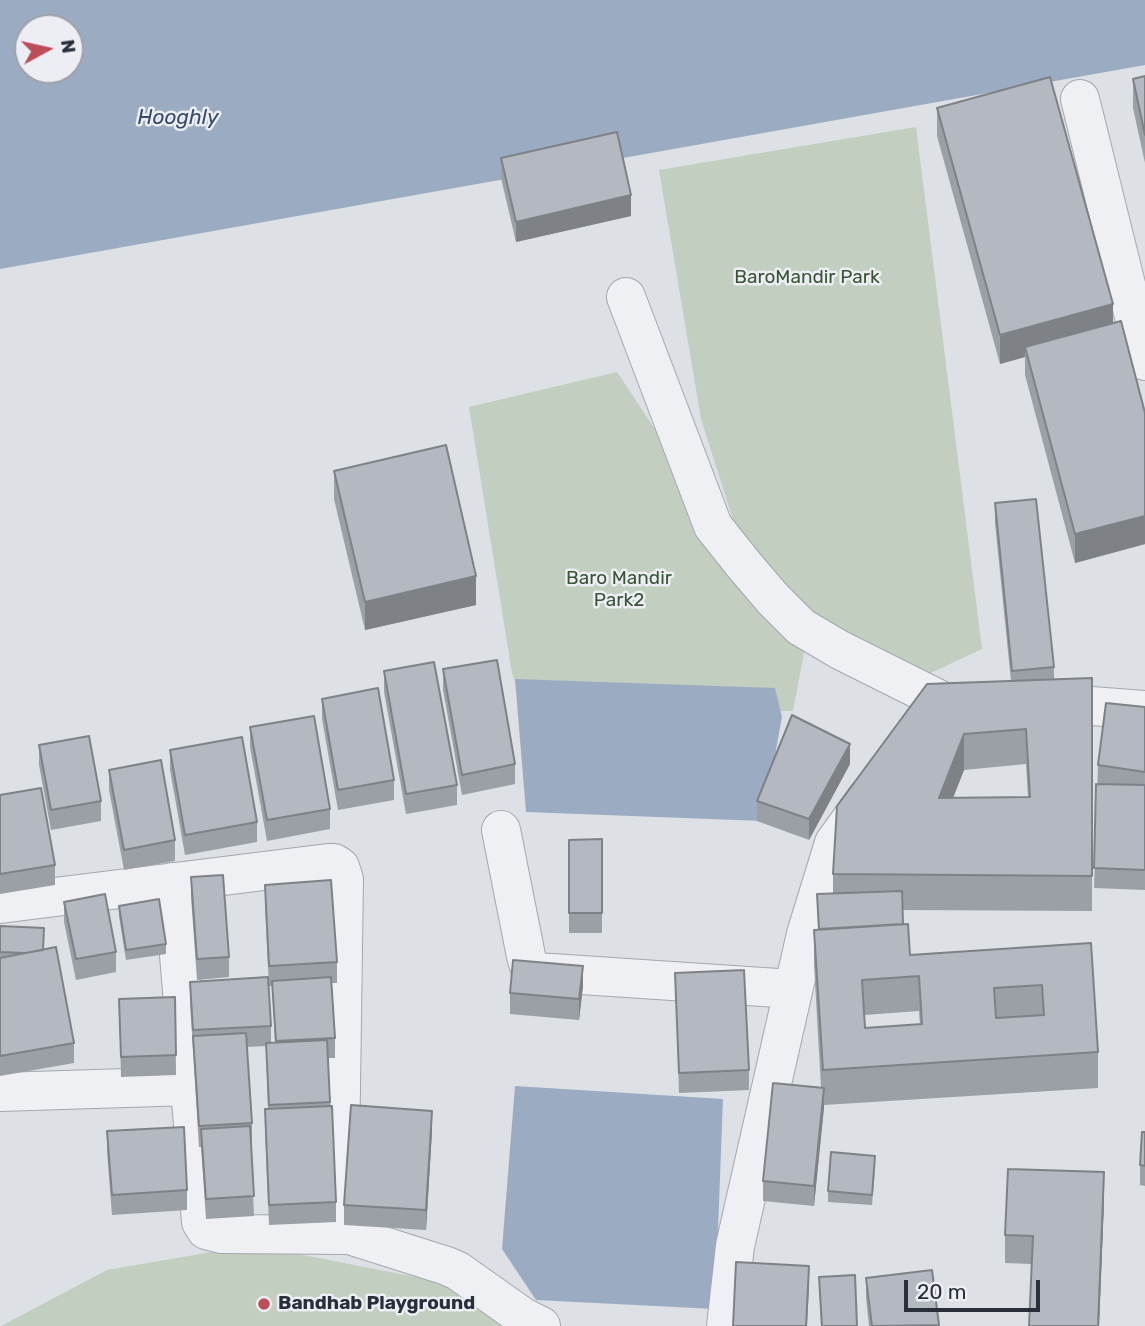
<!DOCTYPE html>
<style>
body{margin:0}
#map{position:relative;width:1145px;height:1326px;overflow:hidden;background:#dde0e5;font-family:Rubik,sans-serif}
canvas{display:block}
.north{position:absolute;left:14px;top:14px;width:70px;height:70px;box-sizing:border-box;background:#eceef3;border:2px solid #9ea1a9;border-radius:50%;rotate:82deg;font-size:19px;font-weight:700;line-height:28px;text-align:center;color:#282e3a}
.north::after{content:'';display:block;margin:auto;width:24px;height:32px;background:#bf4c59;clip-path:polygon(50% 0,100% 100%,50% 72%,0 100%)}
.scale{position:absolute;left:904px;top:1280px;width:136px;height:32px;box-sizing:border-box;border:4px solid #282e3a;border-top:0;padding-left:9px;font-size:21px;line-height:24px;white-space:nowrap;color:#282e3a;-webkit-text-stroke:5px #eceef3;paint-order:stroke}
</style>
<div id="map">
<canvas width="1145" height="1326"></canvas>
<div class="north">N</div>
<div class="scale">20 m</div>
</div>
<script>
const c = document.querySelector('canvas').getContext('2d');
c.lineJoin = 'round';
function fill(path, color) {
  c.fillStyle = color;
  c.fill(path, 'evenodd');
}
function poly(rows) {
  const path = new Path2D();
  for (const r of rows) {
    path.moveTo(r[0], r[1]);
    for (let i = 2; i < r.length; i += 2) path.lineTo(r[i], r[i + 1]);
  }
  return path;
}
function trace(path, color, width, dash) {
  c.strokeStyle = color;
  c.lineWidth = width;
  c.lineCap = dash ? 'butt' : 'round';
  c.setLineDash(dash || []);
  c.stroke(path);
}
function write(font, color, halo, rows, align = 'center') {
  c.font = font + ' Rubik,sans-serif';
  c.lineWidth = 5;
  c.setLineDash([]);
  c.textBaseline = 'middle';
  c.strokeStyle = halo;
  c.fillStyle = color;
  for (const [text, x, y, turn = 0] of rows) {
    c.save();
    c.translate(x, y);
    c.rotate((+turn || 0) * Math.PI / 180);
    c.textAlign = isNaN(turn) ? turn : align;
    if (halo) c.strokeText(text, 0, 0);
    c.fillText(text, 0, 0);
    c.restore();
  }
}
fill(poly([
 [916,127,982,649,905,685,747,564,701,419,659,170],
 [617,372,804,653,793,711,526,715,512,673,469,407],
 [252,1245,436,1281,533,1326,1,1326,107,1270]
]), '#c2cebf');
fill(poly([
 [0,0,1145,0,1145,65,0,269],
 [28,28,70,28,70,70,28,70],
 [515,679,775,688,782,717,763,821,526,812],
 [515,1086,723,1099,715,1309,536,1300,502,1249]
]), '#9bacc2');
const minor = poly([
 [1080,99,1145,361],
 [626,297,713,526,744,565,773,599,801,627,840,650,948,704],
 [1039,702,1145,710],
 [501,830,526,956,529,966,536,972,793,989],
 [173,882,201,1222,206,1230,222,1234,349,1235],
 [0,904,328,863,334,863,340,867,344,879,339,1225,349,1235,447,1266,458,1271,523,1317,541,1326],
 [0,1092,190,1086],
 [726,1326,735,1246,806,934,834,843,867,797]
]);
trace(minor, '#a3a7ae', 40);
trace(minor, '#eff0f4', 38);
fill(poly([
 [1145,76,1145,163,1133,108,1133,79],
 [937,108,1113,323,1145,413,1145,544,1075,563,1025,375,1025,357,1000,364,937,136],
 [501,158,631,216,516,242,501,178],
 [334,471,476,605,365,630,334,499],
 [995,503,1054,667,1054,679,1092,678,1092,911,903,910,903,924,910,955,1091,943,1098,1052,1098,1088,824,1105,814,1206,763,1201,763,1181,821,1087,814,965,814,930,818,929,817,894,833,894,833,874,1011,681,995,523],
 [1026,764,1028,797,953,798,964,770],
 [919,1011,920,1025,865,1028,864,1015],
 [443,669,515,764,515,784,462,795,443,690],
 [384,671,457,785,457,805,406,814,384,692],
 [322,699,394,780,394,800,338,810,322,719],
 [1145,707,1145,890,1094,888,1098,765],
 [250,727,330,809,330,829,267,841,250,747],
 [39,745,101,801,101,821,51,830,39,765],
 [170,750,257,822,257,842,185,855,170,770],
 [850,764,809,840,757,821,757,801],
 [109,770,175,840,175,861,124,870,109,790],
 [0,795,55,865,55,885,0,894],
 [602,839,602,933,569,933,569,840],
 [191,877,229,957,229,977,197,980,191,897],
 [265,885,337,962,337,983,332,983,335,1038,335,1058,328,1058,336,1202,336,1222,269,1225,265,1129,265,1109,268,1109,266,1046,247,1047,252,1123,252,1143,251,1144,254,1216,206,1219,201,1147,199,1147,190,1002,190,982,271,1026,271,1043,275,1043,272,986,269,986,265,905],
 [64,902,116,952,116,972,76,980,64,922],
 [119,906,166,944,166,954,126,960,119,916],
 [0,926,43,950,74,1043,74,1063,0,1076],
 [675,973,749,1070,749,1090,679,1093],
 [583,986,579,1020,510,1014,510,993],
 [175,997,176,1075,121,1077,119,999],
 [107,1131,187,1190,187,1210,112,1215,107,1151],
 [432,1131,426,1230,344,1225,344,1205],
 [1145,1132,1145,1186,1140,1185,1140,1165],
 [875,1167,872,1205,828,1202,828,1191],
 [1104,1201,1099,1326,1029,1326,1032,1264,1005,1263,1005,1235],
 [932,1270,939,1326,869,1326,866,1298,866,1278],
 [819,1277,857,1326,821,1326]
]), '#9b9fa6');
fill(poly([
 [631,195,631,216,516,242,516,222],
 [1113,304,1113,332,1025,347,1025,357,1000,364,1000,335],
 [1145,516,1145,544,1075,563,1075,534],
 [476,576,476,605,365,630,365,602],
 [964,734,964,770,939,833,939,798],
 [850,744,850,764,809,840,809,819],
 [583,966,583,986,579,1020,579,999],
 [824,1088,824,1108,814,1206,814,1186],
 [432,1111,432,1131,426,1230,426,1210],
 [1104,1172,1104,1201,1099,1326,1098,1326],
 [809,1266,809,1286,807,1326,806,1326]
]), '#7e8287');
const building = poly([
 [1145,76,1145,135,1133,79,1145,76],
 [1050,77,1113,304,1000,335,937,108,1050,77],
 [617,132,631,195,516,222,501,158,617,132],
 [1121,321,1145,413,1145,516,1075,534,1025,347,1121,321],
 [446,445,476,576,365,602,334,471,446,445],
 [1036,499,1054,667,1012,671,995,503,1036,499],
 [497,660,515,764,462,775,443,669,497,660],
 [434,662,457,785,406,794,384,671,434,662],
 [1092,678,1092,876,833,874,837,806,927,684,1092,678],
 [1026,729,1030,797,939,798,964,734,1026,729],
 [378,688,394,780,338,790,322,699,378,688],
 [1106,703,1145,707,1145,772,1098,765,1106,703],
 [792,715,850,744,809,819,757,801,792,715],
 [314,716,330,809,267,820,250,727,314,716],
 [89,736,101,801,51,810,39,745,89,736],
 [242,737,257,822,185,835,170,750,242,737],
 [161,760,175,840,124,850,109,770,161,760],
 [1096,784,1145,785,1145,870,1094,868,1096,784],
 [41,788,55,865,0,874,0,795,41,788],
 [602,839,602,913,569,913,569,840,602,839],
 [223,875,229,957,197,959,191,877,223,875],
 [331,880,337,962,269,966,265,885,331,880],
 [902,891,903,924,819,929,817,894,902,891],
 [105,894,116,952,76,959,64,902,105,894],
 [159,899,166,944,126,950,119,906,159,899],
 [908,924,910,955,1091,943,1098,1052,823,1070,814,930,908,924],
 [919,976,922,1024,865,1028,862,980,919,976],
 [1042,985,1044,1015,996,1018,994,988,1042,985],
 [0,926,44,928,43,950,25,953,0,952,0,926],
 [56,947,74,1043,0,1056,0,958,56,947],
 [513,960,583,966,579,999,510,993,513,960],
 [744,970,749,1070,679,1073,675,973,744,970],
 [268,977,271,1026,193,1030,190,982,268,977],
 [331,977,335,1038,276,1041,272,981,331,977],
 [175,997,176,1055,121,1057,119,999,175,997],
 [246,1033,252,1123,199,1126,193,1036,246,1033],
 [327,1040,330,1102,269,1105,266,1043,327,1040],
 [773,1083,824,1088,814,1186,763,1181,773,1083],
 [351,1105,432,1111,426,1210,344,1205,351,1105],
 [332,1106,336,1202,269,1205,265,1109,332,1106],
 [250,1126,254,1196,206,1199,201,1129,250,1126],
 [184,1127,187,1190,112,1195,107,1131,184,1127],
 [1142,1132,1145,1132,1145,1166,1140,1165,1142,1132],
 [831,1152,875,1156,872,1195,828,1191,831,1152],
 [1008,1169,1104,1172,1098,1326,1029,1326,1033,1236,1005,1235,1008,1169],
 [736,1262,809,1266,806,1326,733,1326,736,1262],
 [932,1270,939,1325,872,1326,866,1278,932,1270],
 [855,1275,857,1326,822,1326,819,1277,855,1275]
]);
fill(building, '#b4b9c1');
trace(building, '#7e8287', 2);
for (const [x, y, r, color] of [
 [264,1304,7,"#bf4c59"]
]) {
  const dot = new Path2D();
  dot.arc(x, y, r, 0, 2 * Math.PI);
  c.fillStyle = color;
  c.fill(dot);
  trace(dot, '#eceef3', 2.5);
}
write('19px', '#3b5437', '#eceef3', [
 ["BaroMandir Park",807,278],
 ["Baro Mandir",619,579],
 ["Park2",619,601]
]);
write('bold 19px', '#282e3a', '#eceef3', [
 ["Bandhab Playground",278,1304]
], 'left');
write('italic 21px', '#364b69', '#eceef3', [
 ["Hooghly",178,118]
]);
</script>
